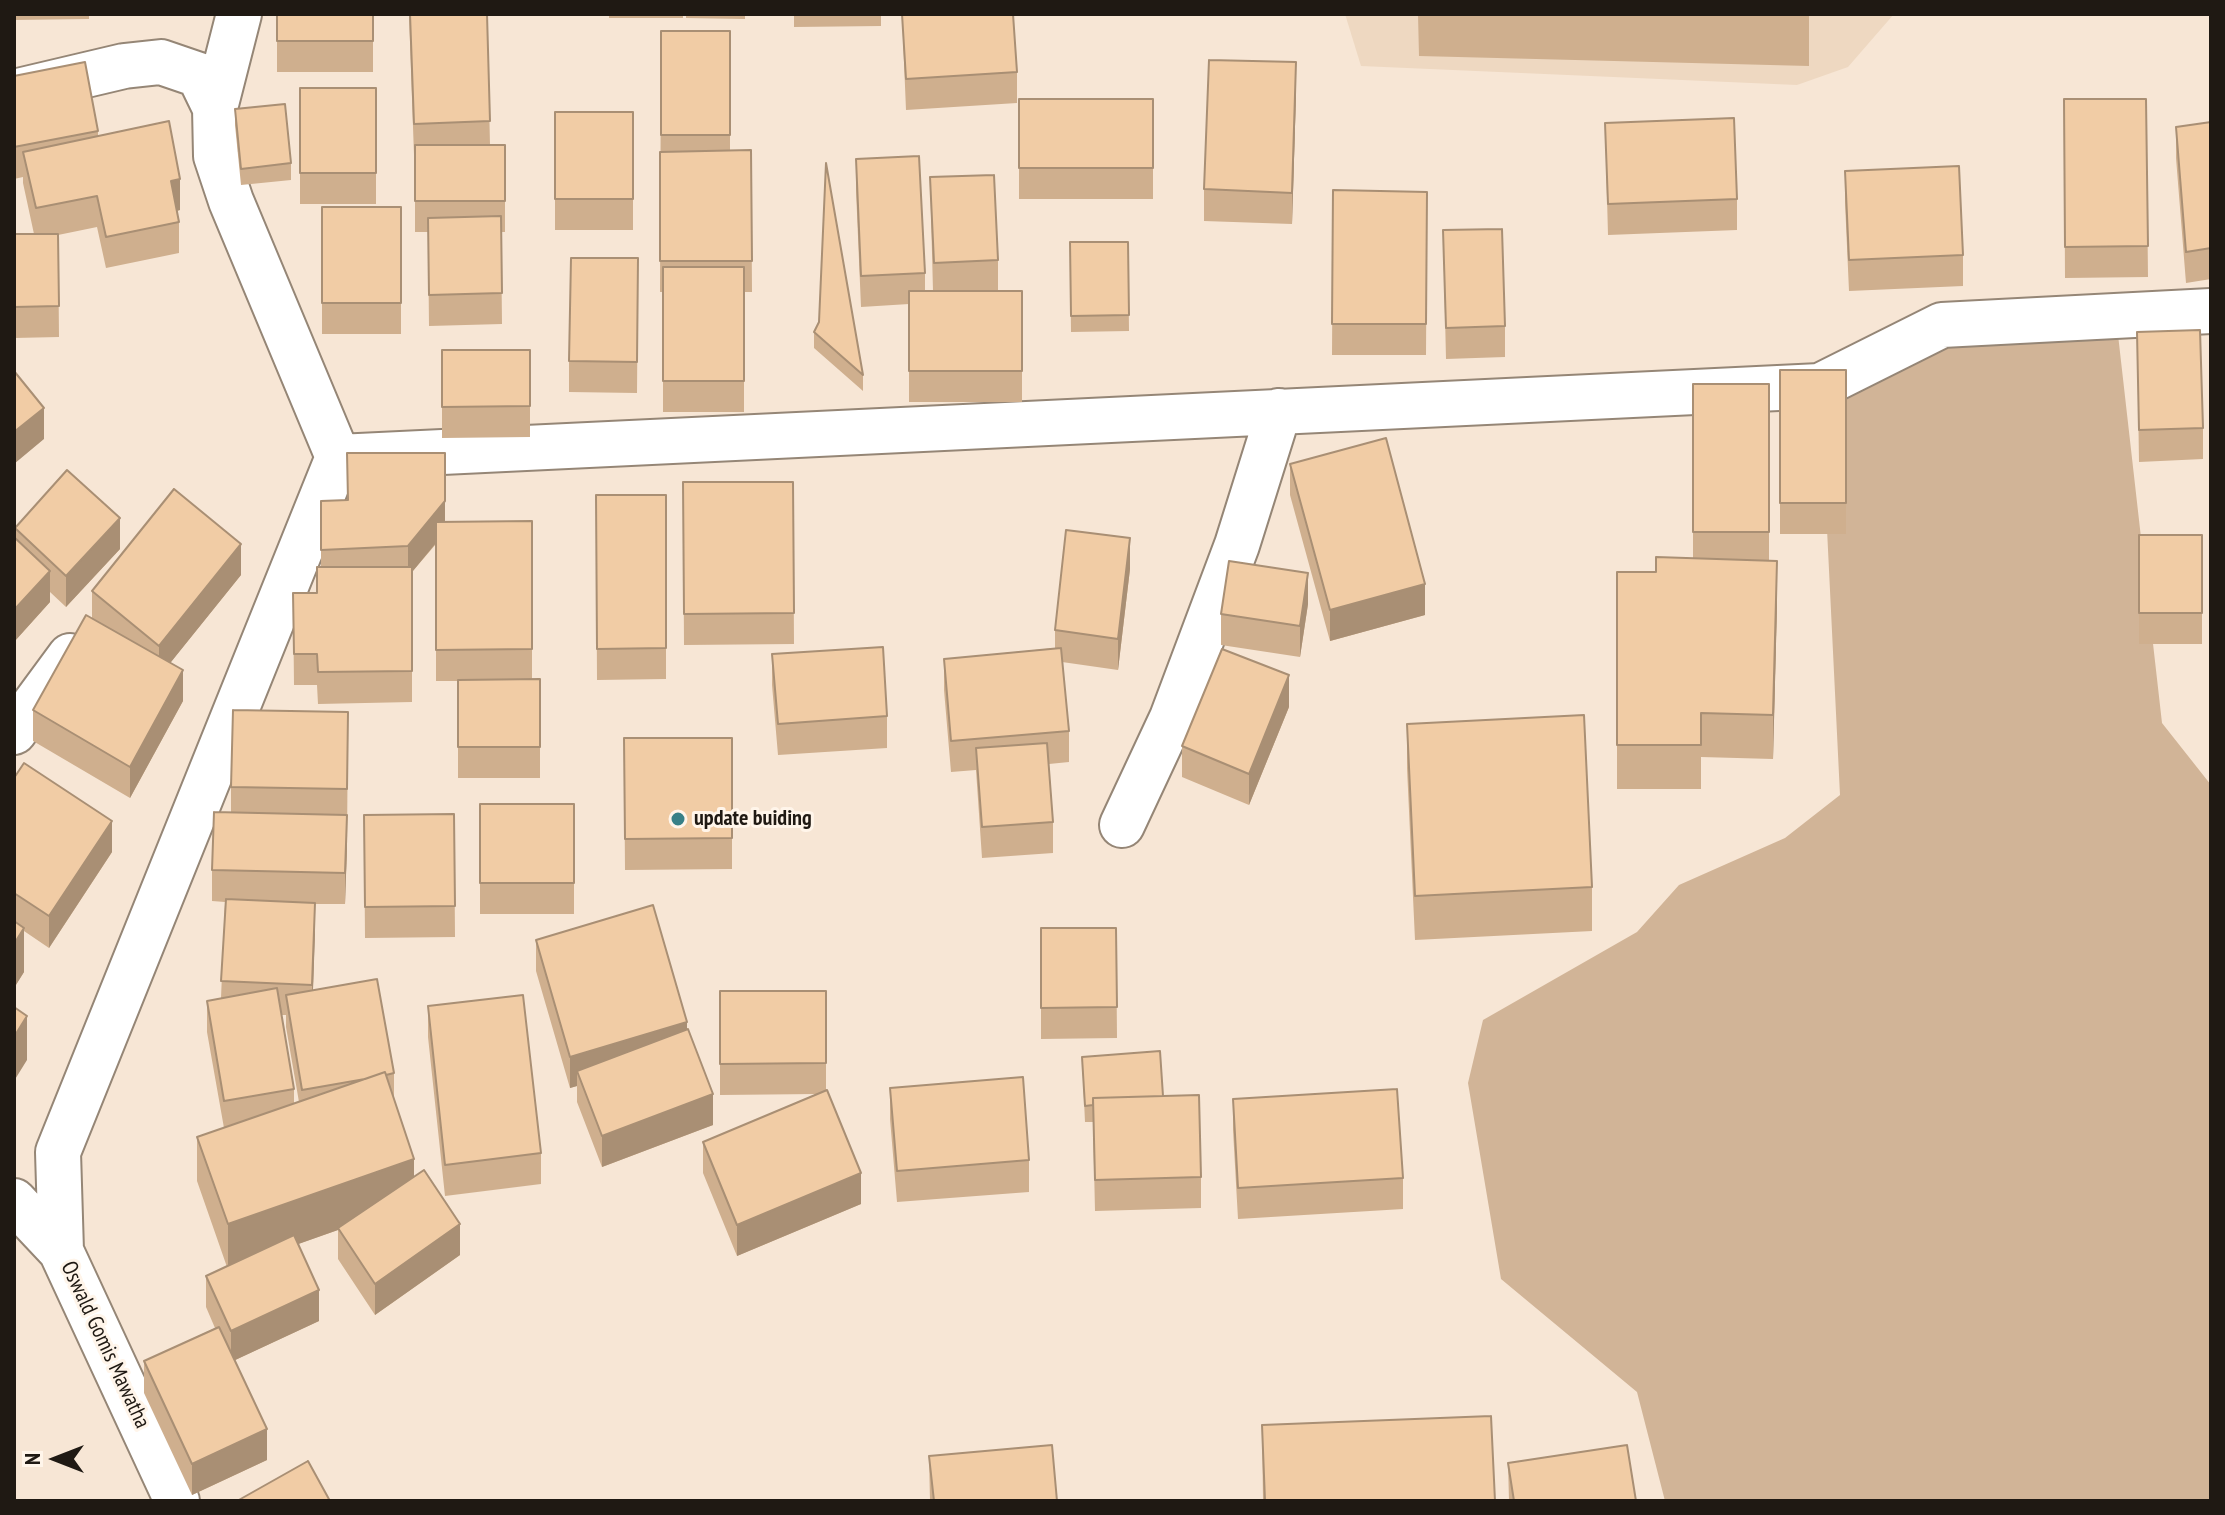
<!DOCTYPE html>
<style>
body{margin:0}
#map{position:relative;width:2225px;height:1515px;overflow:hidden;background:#f7e6d5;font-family:"PT Sans Narrow",sans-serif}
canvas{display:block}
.frame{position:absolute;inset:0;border:16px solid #1f1913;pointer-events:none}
.north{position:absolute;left:16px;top:1419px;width:80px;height:80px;-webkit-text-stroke:6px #fff5ea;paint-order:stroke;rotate:270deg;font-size:22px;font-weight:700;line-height:32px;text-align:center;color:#1f1913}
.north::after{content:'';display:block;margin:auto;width:28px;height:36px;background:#1f1913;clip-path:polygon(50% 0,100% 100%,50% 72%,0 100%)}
</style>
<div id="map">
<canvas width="2225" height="1515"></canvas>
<div class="frame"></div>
<div class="north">N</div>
</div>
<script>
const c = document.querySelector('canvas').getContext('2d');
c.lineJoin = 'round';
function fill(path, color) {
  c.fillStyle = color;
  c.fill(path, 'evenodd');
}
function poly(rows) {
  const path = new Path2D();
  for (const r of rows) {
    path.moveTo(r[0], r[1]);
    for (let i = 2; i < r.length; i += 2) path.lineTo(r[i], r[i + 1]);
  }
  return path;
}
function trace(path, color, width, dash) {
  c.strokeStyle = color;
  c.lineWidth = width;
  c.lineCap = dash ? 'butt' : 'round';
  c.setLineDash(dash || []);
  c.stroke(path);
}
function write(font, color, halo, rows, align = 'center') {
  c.font = font + ' "PT Sans Narrow",sans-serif';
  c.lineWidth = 6;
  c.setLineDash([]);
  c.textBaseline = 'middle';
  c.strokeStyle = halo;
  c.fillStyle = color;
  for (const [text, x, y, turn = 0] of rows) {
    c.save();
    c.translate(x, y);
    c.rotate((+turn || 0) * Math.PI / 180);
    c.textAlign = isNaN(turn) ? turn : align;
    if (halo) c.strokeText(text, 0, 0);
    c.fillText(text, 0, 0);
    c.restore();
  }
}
fill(poly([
 [1345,14,1894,14,1848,67,1797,85,1361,66]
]), '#eed8c1');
fill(poly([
 [2116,317,2162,723,2211,785,2211,1501,1665,1501,1637,1392,1501,1279,1468,1083,1483,1020,1637,932,1679,885,1785,838,1840,795,1820,386,1942,325]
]), '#d1b497');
const minor = poly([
 [14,92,124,66,161,62,199,75,215,108],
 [338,457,1820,386,1942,325,2211,311],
 [14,732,70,656],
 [1122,825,1172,718,1237,545,1279,411],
 [14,1201,61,1251,177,1501],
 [61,1251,58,1152,338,457,231,201,216,156,215,108,239,14]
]);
trace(minor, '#958676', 48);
trace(minor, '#fff', 44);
fill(poly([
 [14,14,89,14,89,19,14,20],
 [277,14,373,14,373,72,277,72],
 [409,14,487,14,490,145,505,145,505,232,501,232,502,324,429,326,428,232,415,232,415,155,414,155],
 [609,14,683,14,683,18,609,18],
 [686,14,745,14,745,19,686,18],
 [794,14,881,14,881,26,794,27],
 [902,14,1017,72,1017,103,906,110],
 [1418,14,1809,14,1809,66,1419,56],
 [661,31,730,31,730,151,751,150,752,292,744,292,744,412,663,412,663,292,660,292],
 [14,76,98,131,98,136,180,210,177,211,179,222,179,253,106,268,97,227,58,235,59,337,14,338,14,234,34,234,23,183,23,177,14,179],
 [300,88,376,88,376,204,300,204],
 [1296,93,1292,224,1204,221,1204,189],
 [1019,99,1153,99,1153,199,1019,199],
 [2064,99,2146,99,2148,277,2065,278],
 [235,109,291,163,291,180,241,185,235,125],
 [555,112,633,112,633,230,555,230],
 [2211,122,2211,279,2186,283,2176,158,2176,127],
 [1605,123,1737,199,1737,230,1608,235],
 [856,159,925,273,925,291,933,291,930,177,998,260,998,291,1022,291,1022,402,909,402,909,304,861,307,856,190],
 [1845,171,1963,255,1963,286,1849,291,1845,202],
 [1333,190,1427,192,1426,355,1332,355],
 [322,207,401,207,401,334,322,334],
 [1443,230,1505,326,1505,357,1446,359],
 [1070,242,1128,242,1129,331,1071,332],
 [638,258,637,393,569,392,569,361],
 [814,332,863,375,863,391,814,348],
 [2137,332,2203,428,2203,459,2139,462],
 [442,350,530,350,530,437,442,438],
 [1780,370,1846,370,1846,534,1780,534],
 [1693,384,1769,384,1769,561,1777,605,1773,759,1701,757,1701,789,1617,789,1617,572,1656,572,1693,558],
 [347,453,445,522,532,521,532,679,540,679,540,778,458,778,458,681,436,681,436,544,412,572,412,702,318,704,317,685,294,685,293,593,317,593,321,567,321,501,347,500],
 [1290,464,1425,615,1330,641,1290,495],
 [683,482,793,482,794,644,684,645],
 [596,495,666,495,666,679,597,680],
 [15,528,120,549,66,607,50,592,50,602,14,642,14,537,15,538],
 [2139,535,2202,535,2202,644,2139,644],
 [1130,569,1118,670,1062,662,1069,731,1069,762,1049,764,1053,822,1053,853,982,858,976,770,951,772,944,690,944,659,1055,648,1055,630],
 [241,575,170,663,183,701,130,798,33,741,33,710,92,618,92,591],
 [1308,604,1300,657,1221,645,1221,614],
 [772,654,887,716,887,748,778,755,772,685],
 [1289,707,1249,805,1182,777,1182,746],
 [348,712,347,846,345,904,315,904,313,991,394,1073,394,1099,414,1176,460,1255,375,1315,338,1259,338,1230,298,1244,319,1321,235,1360,267,1460,192,1495,144,1393,144,1361,215,1328,206,1307,206,1276,227,1267,197,1181,197,1137,224,1128,207,1032,207,1001,221,998,225,902,212,901,212,870,231,812,231,787],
 [281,1015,286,1015,286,1027,299,1102,294,1103,294,1089],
 [1407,724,1592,887,1592,931,1415,940,1407,768],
 [624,738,732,738,732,869,625,870],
 [14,778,112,852,49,948,24,931,24,972,14,988],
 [480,804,574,804,574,914,480,914],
 [454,814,455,937,365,938,364,815],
 [1041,928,1116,928,1117,1038,1041,1039],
 [536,940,687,1030,713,1125,602,1167,577,1102,577,1086,570,1088,536,971],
 [720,991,826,991,826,1090,861,1204,737,1256,703,1173,703,1142,816,1094,720,1095],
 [428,1006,541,1153,541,1184,445,1196,428,1037],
 [1082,1057,1163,1096,1201,1177,1201,1208,1095,1211,1093,1122,1085,1122],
 [890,1088,1029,1160,1029,1192,897,1202,890,1119],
 [1233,1099,1403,1178,1403,1209,1238,1219,1233,1130],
 [1262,1425,1495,1501,1263,1501],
 [929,1456,1057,1501,930,1501],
 [1508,1463,1636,1501,1509,1501]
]), '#cfaf8e');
fill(poly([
 [1296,62,1296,93,1292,224,1292,193],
 [180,179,180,210,171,212,171,181],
 [44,408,44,439,14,464,14,432],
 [445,501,445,532,408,577,408,546],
 [120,518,120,549,66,607,66,576],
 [1130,538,1130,569,1118,670,1118,639],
 [241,544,241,575,159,677,159,646],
 [1777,561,1777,605,1773,759,1773,715],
 [50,571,50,602,14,642,14,610],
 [1308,573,1308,604,1300,657,1300,626],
 [1425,584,1425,615,1330,641,1330,610],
 [183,670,183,701,130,798,130,767],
 [1289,675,1289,707,1249,805,1249,774],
 [347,815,347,846,345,904,345,873],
 [112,821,112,852,49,948,49,916],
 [315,903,315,934,312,1016,312,985],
 [24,928,24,972,14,988,14,944],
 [27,1016,27,1060,14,1081,14,1037],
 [687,1022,687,1053,577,1071,577,1086,570,1088,570,1057],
 [713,1094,713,1125,602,1167,602,1136],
 [414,1159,414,1203,228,1269,228,1224],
 [861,1173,861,1204,737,1256,737,1225],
 [460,1224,460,1255,375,1315,375,1284],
 [319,1290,319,1321,231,1362,231,1331],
 [267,1429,267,1460,192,1495,192,1464]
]), '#a98f74');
const building = poly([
 [277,14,373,14,373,41,277,41,277,14],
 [410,14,487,14,490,121,414,124,410,14],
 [902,14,1013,14,1017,72,906,79,902,14],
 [661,31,730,31,730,135,661,135,661,31],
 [1209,60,1296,62,1292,193,1204,189,1209,60],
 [85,62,98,131,14,147,14,76,85,62],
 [300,88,376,88,376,173,300,173,300,88],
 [1019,99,1153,99,1153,168,1019,168,1019,99],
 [2064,99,2146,99,2148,246,2065,247,2064,99],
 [285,104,291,163,241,169,235,109,285,104],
 [555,112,633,112,633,199,555,199,555,112],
 [1734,118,1737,199,1608,204,1605,123,1734,118],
 [169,121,180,179,171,181,179,222,106,237,97,196,36,208,23,152,169,121],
 [2211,122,2211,248,2186,252,2176,127,2211,122],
 [415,145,505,145,505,201,415,201,415,145],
 [751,150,752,261,660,261,660,152,751,150],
 [919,156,925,273,861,276,856,159,919,156],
 [826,163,863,375,814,332,819,322,826,163],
 [1959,166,1963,255,1849,260,1845,171,1959,166],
 [994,175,998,260,934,263,930,177,994,175],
 [1333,190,1427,192,1426,324,1332,324,1333,190],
 [322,207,401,207,401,303,322,303,322,207],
 [501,216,502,293,429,295,428,218,501,216],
 [1502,229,1505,326,1446,328,1443,230,1502,229],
 [14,234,58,234,59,306,14,307,14,234],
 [1070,242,1128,242,1129,315,1071,316,1070,242],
 [571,258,638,258,637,362,569,361,571,258],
 [663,267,744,267,744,381,663,381,663,267],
 [909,291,1022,291,1022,371,909,371,909,291],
 [2200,330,2203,428,2139,430,2137,332,2200,330],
 [442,350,530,350,530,406,442,407,442,350],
 [1780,370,1846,370,1846,503,1780,503,1780,370],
 [14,371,44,408,14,432,14,371],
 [1693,384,1769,384,1769,532,1693,532,1693,384],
 [1386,438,1425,584,1330,610,1290,464,1386,438],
 [347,453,445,453,445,501,408,546,321,550,321,501,348,500,347,453],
 [67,470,120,518,66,576,15,528,67,470],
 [683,482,793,482,794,613,684,614,683,482],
 [174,489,241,544,159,646,92,591,174,489],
 [596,495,666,495,666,648,597,649,596,495],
 [532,521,532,649,436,650,436,522,532,521],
 [1066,530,1130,538,1118,639,1055,630,1066,530],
 [2139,535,2202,535,2202,613,2139,613,2139,535],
 [14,537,50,571,14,610,14,537],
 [1656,557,1777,561,1773,715,1701,713,1701,745,1617,745,1617,572,1656,572,1656,557],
 [1229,561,1308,573,1300,626,1221,614,1229,561],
 [317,567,412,567,412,671,318,672,317,654,294,654,293,593,317,593,317,567],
 [86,615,183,670,130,767,33,710,86,615],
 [883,647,887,716,778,724,772,654,883,647],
 [1061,648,1069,731,951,741,944,659,1061,648],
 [1222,649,1289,675,1249,774,1182,746,1222,649],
 [540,679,540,747,458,747,458,680,540,679],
 [233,710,348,712,347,789,231,787,233,710],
 [1584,715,1592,887,1415,896,1407,724,1584,715],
 [624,738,732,738,732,838,625,839,624,738],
 [1047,743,1053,822,982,827,976,748,1047,743],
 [24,763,112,821,49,916,14,893,14,778,24,763],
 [480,804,574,804,574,883,480,883,480,804],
 [214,812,347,815,345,873,212,870,214,812],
 [454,814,455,906,365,907,364,815,454,814],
 [226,899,315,903,312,985,221,981,226,899],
 [653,905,687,1022,570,1057,536,940,653,905],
 [14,921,24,928,14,944,14,921],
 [1041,928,1116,928,1117,1007,1041,1008,1041,928],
 [377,979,394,1073,386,1075,385,1072,365,1079,302,1090,286,995,377,979],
 [277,988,294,1089,224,1101,207,1001,277,988],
 [720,991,826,991,826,1063,720,1064,720,991],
 [523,995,541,1153,445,1165,428,1006,523,995],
 [14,1007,27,1016,14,1037,14,1007],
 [688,1029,713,1094,602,1136,577,1071,688,1029],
 [1160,1051,1163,1096,1093,1098,1093,1105,1085,1106,1082,1057,1160,1051],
 [385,1072,414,1159,228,1224,197,1137,385,1072],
 [1023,1077,1029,1160,897,1171,890,1088,1023,1077],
 [1397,1089,1403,1178,1238,1188,1233,1099,1397,1089],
 [827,1090,861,1173,737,1225,703,1142,827,1090],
 [1199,1095,1201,1177,1095,1180,1093,1098,1199,1095],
 [424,1170,460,1224,375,1284,338,1228,424,1170],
 [294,1235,319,1290,231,1331,206,1276,294,1235],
 [219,1327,267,1429,192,1464,144,1361,219,1327],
 [1491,1416,1495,1501,1265,1501,1262,1425,1491,1416],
 [1052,1445,1057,1501,934,1501,929,1456,1052,1445],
 [1627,1445,1636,1501,1514,1501,1508,1463,1627,1445],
 [308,1461,330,1501,237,1501,308,1461]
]);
fill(building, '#f1cca5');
trace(building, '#a98f74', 2);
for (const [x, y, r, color] of [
 [678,819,8,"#388087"]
]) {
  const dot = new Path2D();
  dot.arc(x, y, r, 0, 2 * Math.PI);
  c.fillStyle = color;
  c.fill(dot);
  trace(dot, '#fff5ea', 3);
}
write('bold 22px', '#1f1913', '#fff5ea', [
 ["update buiding",694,819]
], 'left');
write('22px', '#1f1913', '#fff5ea', [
 ["Oswald Gomis Mawatha",105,1345,65]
]);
</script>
